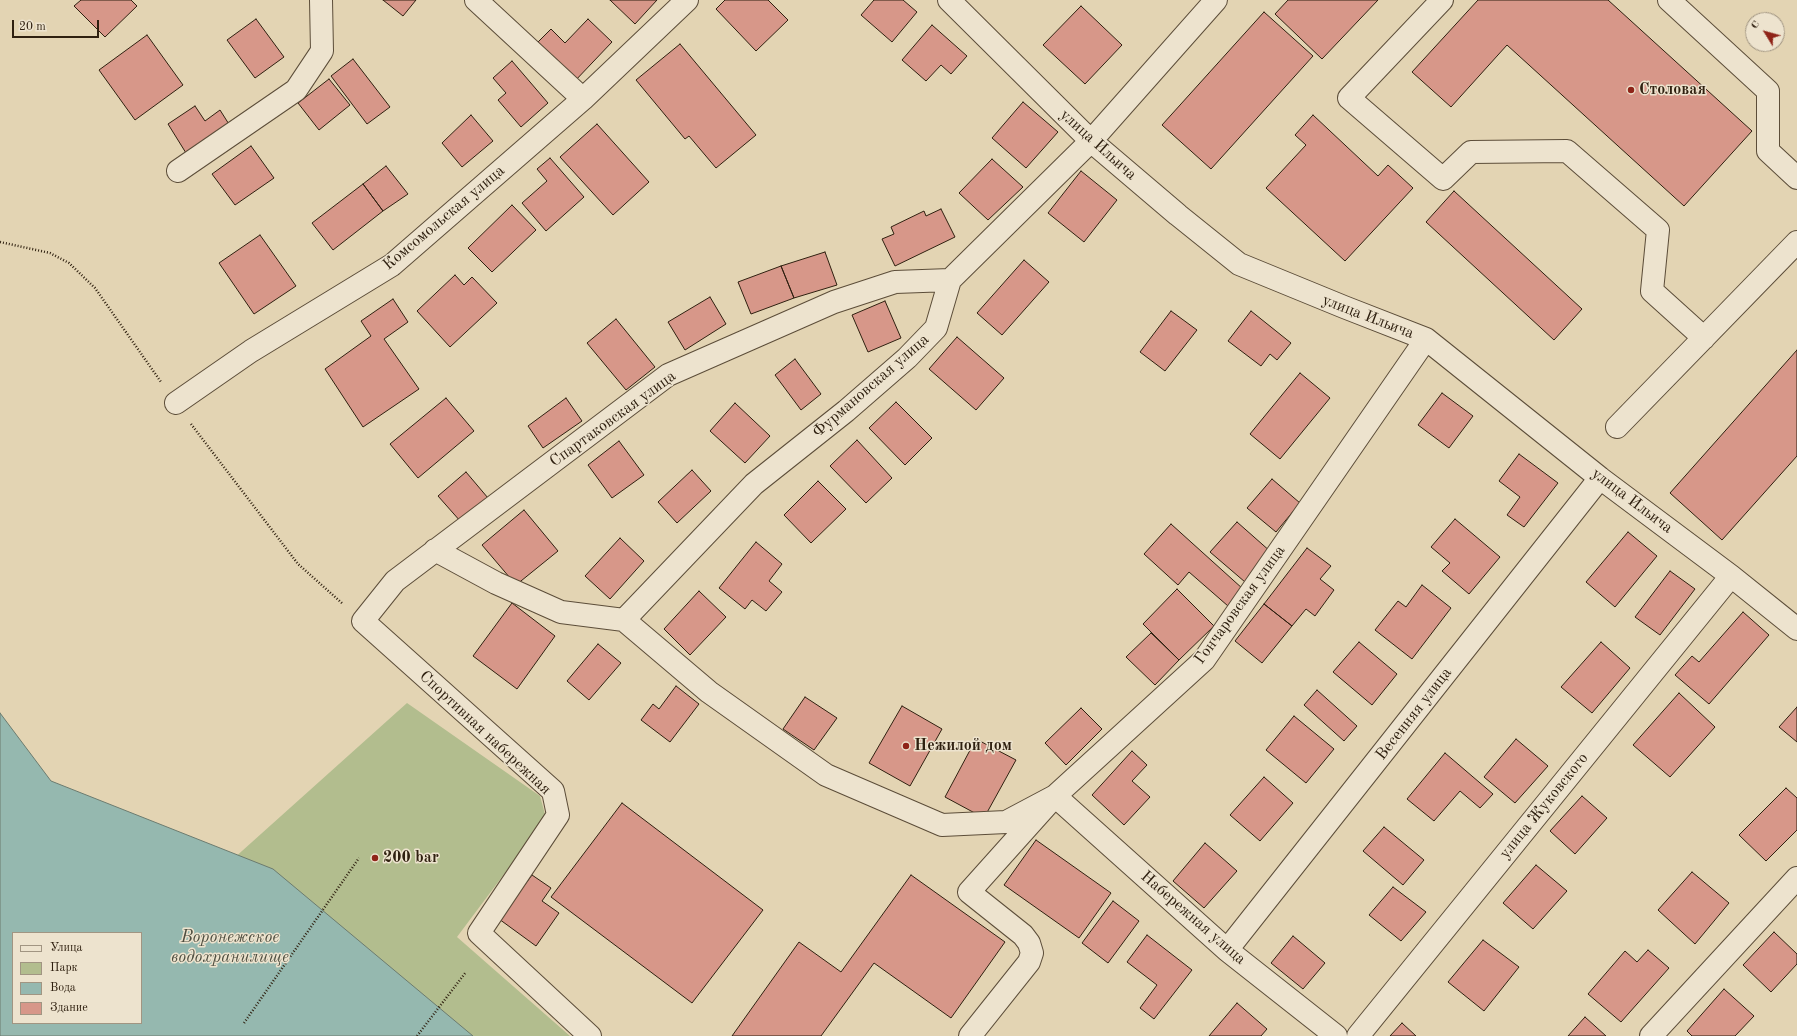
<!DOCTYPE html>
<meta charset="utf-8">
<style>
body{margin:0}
#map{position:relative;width:1797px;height:1036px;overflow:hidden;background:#e3d4b3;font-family:"Old Standard TT",serif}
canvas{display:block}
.legend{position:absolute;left:12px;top:932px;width:130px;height:92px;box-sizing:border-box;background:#ede3ce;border:1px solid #a19582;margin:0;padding:5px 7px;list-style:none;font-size:12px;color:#2f2010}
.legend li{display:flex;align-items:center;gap:8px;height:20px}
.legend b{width:20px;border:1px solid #a19582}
.north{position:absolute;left:1745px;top:12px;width:40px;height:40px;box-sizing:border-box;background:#ede3ce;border:1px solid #a19582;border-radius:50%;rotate:307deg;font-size:11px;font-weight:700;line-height:16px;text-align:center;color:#2f2010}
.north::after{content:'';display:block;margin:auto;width:14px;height:18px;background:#8f2418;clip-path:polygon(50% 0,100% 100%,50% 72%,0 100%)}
.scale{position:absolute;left:12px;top:20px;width:87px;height:18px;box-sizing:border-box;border:2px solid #2f2010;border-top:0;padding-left:5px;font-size:12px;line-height:14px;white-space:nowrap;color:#2f2010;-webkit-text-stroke:3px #ede3ce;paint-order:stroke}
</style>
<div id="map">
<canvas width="1797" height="1036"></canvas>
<ul class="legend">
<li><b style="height:5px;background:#ede3ce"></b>Улица</li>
<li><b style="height:11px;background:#b2bd8e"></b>Парк</li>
<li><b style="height:11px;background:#95b8af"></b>Вода</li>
<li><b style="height:11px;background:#d79789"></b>Здание</li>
</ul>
<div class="north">С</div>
<div class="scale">20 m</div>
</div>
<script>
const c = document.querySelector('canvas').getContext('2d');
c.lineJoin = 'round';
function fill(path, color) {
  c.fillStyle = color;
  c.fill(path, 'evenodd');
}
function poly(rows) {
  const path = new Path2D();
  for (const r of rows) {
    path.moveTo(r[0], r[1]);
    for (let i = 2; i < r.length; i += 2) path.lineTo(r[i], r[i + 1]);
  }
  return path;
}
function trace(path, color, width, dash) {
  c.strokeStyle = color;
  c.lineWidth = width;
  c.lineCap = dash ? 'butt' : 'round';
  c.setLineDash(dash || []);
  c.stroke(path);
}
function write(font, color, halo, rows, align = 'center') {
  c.font = font + ' "Old Standard TT",serif';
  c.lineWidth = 3;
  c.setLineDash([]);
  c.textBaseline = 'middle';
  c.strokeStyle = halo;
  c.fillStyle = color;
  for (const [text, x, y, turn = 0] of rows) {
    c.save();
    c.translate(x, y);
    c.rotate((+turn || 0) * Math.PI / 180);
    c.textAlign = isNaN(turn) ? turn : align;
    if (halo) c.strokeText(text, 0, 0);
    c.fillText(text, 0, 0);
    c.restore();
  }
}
fill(poly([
 [407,703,540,796,546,818,457,937,570,1036,196,1036,141,933,82,933,213,877]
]), '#b2bd8e');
const water = poly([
 [0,713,51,781,273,869,473,1036,0,1036,0,713],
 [13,933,141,933,141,1023,13,1023,13,933]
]);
fill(water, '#95b8af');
trace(water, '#6c7b6f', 1);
const building = poly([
 [81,0,131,0,137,6,105,37,74,6,81,0],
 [383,0,416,0,403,16,383,0],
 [610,0,657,0,635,24,610,0],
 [725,0,768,0,788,20,756,51,716,9,725,0],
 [874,0,903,0,917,12,892,42,861,15,874,0],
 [1288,0,1378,0,1322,59,1275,14,1288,0],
 [1478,0,1608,0,1752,131,1684,206,1507,45,1451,107,1412,72,1478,0],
 [1081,6,1122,45,1085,84,1043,45,1081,6],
 [1264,12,1313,56,1211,169,1162,125,1264,12],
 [256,19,284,57,255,78,227,40,256,19],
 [588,19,612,42,573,83,535,45,551,29,565,43,588,19],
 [932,25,967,56,951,74,941,65,926,81,902,60,932,25],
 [147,35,183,85,135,120,99,70,147,35],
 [680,44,756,135,716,168,689,136,685,139,636,80,680,44],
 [353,59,390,107,367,124,331,76,353,59],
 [512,61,548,103,521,127,498,100,506,93,493,78,512,61],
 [329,79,350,105,319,130,298,103,329,79],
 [1023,102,1058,132,1026,168,992,138,1023,102],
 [195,106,205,121,220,110,232,129,186,153,168,124,195,106],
 [471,115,493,141,462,167,442,143,471,115],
 [1313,115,1378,176,1388,165,1413,188,1345,261,1266,188,1306,145,1295,135,1313,115],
 [597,124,649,182,613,215,560,157,597,124],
 [251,146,274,178,235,205,212,174,251,146],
 [550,158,584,197,546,231,522,203,547,181,537,169,550,158],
 [992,159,1023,187,988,220,959,193,992,159],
 [386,166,408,194,383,211,363,184,386,166],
 [1081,171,1117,200,1084,242,1048,213,1081,171],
 [363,184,383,211,333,250,312,223,363,184],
 [1454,191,1582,309,1554,340,1426,222,1454,191],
 [512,205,536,230,492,272,468,248,512,205],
 [941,209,955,237,895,266,882,239,894,234,891,227,924,211,926,216,941,209],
 [260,235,296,286,254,314,219,263,260,235],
 [825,252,837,285,794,298,781,266,825,252],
 [1024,260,1049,282,1002,335,977,313,1024,260],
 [781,266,794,298,751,314,738,282,781,266],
 [455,275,464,285,472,277,497,303,450,347,417,311,455,275],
 [710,297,726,324,685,350,668,322,710,297],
 [393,299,408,322,384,339,419,389,363,427,325,369,371,336,361,321,393,299],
 [885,301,901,338,868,352,852,315,885,301],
 [1171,311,1197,330,1165,371,1140,352,1171,311],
 [1251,311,1291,343,1277,360,1270,354,1261,366,1228,341,1251,311],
 [616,319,655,367,626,390,587,343,616,319],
 [957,337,1004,378,976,410,929,369,957,337],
 [1797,350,1797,456,1722,540,1670,493,1797,350],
 [795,359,821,394,801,410,775,375,795,359],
 [1300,373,1330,398,1280,459,1250,434,1300,373],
 [1442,393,1473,416,1449,448,1418,425,1442,393],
 [446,398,474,431,418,478,390,444,446,398],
 [566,398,582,421,543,448,528,426,566,398],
 [896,402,932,438,905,465,869,428,896,402],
 [735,403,770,436,745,463,710,431,735,403],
 [857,440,892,478,866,503,830,466,857,440],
 [619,441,644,475,612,498,588,465,619,441],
 [1519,454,1558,483,1524,527,1507,515,1520,497,1499,481,1519,454],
 [692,470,711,491,677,523,658,502,692,470],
 [466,472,488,498,461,522,438,496,466,472],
 [1272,479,1300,503,1276,532,1247,508,1272,479],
 [818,481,846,509,811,543,784,515,818,481],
 [524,510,558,551,516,585,482,545,524,510],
 [1455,519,1500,557,1469,594,1442,571,1450,563,1431,547,1455,519],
 [1237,522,1271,552,1245,582,1210,552,1237,522],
 [1171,524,1243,589,1228,606,1189,572,1178,585,1144,554,1171,524],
 [1628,532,1657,556,1615,607,1586,582,1628,532],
 [620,538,644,561,610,599,585,576,620,538],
 [756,542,782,564,769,581,782,592,766,611,752,600,745,609,719,588,756,542],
 [1307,548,1331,566,1320,579,1334,590,1315,616,1306,609,1292,626,1264,604,1307,548],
 [1670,571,1695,589,1660,635,1635,617,1670,571],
 [1422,585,1451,608,1412,659,1375,630,1398,601,1406,607,1422,585],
 [1177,589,1214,626,1179,660,1143,624,1177,589],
 [699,591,726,617,690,655,664,629,699,591],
 [512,603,555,636,517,689,473,656,512,603],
 [1264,604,1292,626,1262,663,1235,641,1264,604],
 [1743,612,1769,635,1709,704,1675,675,1692,656,1699,662,1743,612],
 [1151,633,1179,660,1155,685,1126,657,1151,633],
 [1359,642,1397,674,1372,705,1333,672,1359,642],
 [1601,642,1630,668,1592,713,1561,687,1601,642],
 [598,644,621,663,589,700,567,681,598,644],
 [676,686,699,704,670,742,641,720,653,704,659,709,676,686],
 [1317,690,1357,726,1344,741,1304,705,1317,690],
 [1679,693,1715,727,1670,777,1633,745,1679,693],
 [805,697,837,718,814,750,783,729,805,697],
 [902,706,942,729,910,786,869,763,902,706],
 [1797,707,1797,742,1779,727,1797,707],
 [1081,708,1102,729,1066,765,1045,743,1081,708],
 [1294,716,1334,749,1306,783,1266,750,1294,716],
 [976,739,1016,760,984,818,945,797,976,739],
 [1516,739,1548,766,1515,803,1484,777,1516,739],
 [1132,751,1147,765,1132,781,1150,797,1124,825,1092,795,1132,751],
 [1445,753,1493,794,1480,808,1460,791,1434,821,1407,799,1445,753],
 [1264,777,1293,803,1260,841,1230,815,1264,777],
 [1786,788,1797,798,1797,830,1766,861,1739,835,1786,788],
 [1582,796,1607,818,1575,854,1550,831,1582,796],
 [622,803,763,910,692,1003,551,897,622,803],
 [1384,827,1424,860,1403,885,1363,851,1384,827],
 [1036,840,1111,893,1079,938,1004,885,1036,840],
 [1205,843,1237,871,1204,908,1173,881,1205,843],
 [1536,865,1567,891,1533,929,1503,903,1536,865],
 [1692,872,1729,903,1695,944,1658,910,1692,872],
 [532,875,551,888,542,901,559,913,536,946,499,919,532,875],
 [911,875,1005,942,951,1018,874,963,821,1036,732,1036,799,942,841,972,911,875],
 [1393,887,1426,912,1401,941,1369,915,1393,887],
 [1113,901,1139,921,1108,963,1082,943,1113,901],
 [1774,932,1797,954,1797,964,1771,992,1743,965,1774,932],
 [1147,935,1192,970,1154,1019,1140,1008,1157,985,1127,962,1147,935],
 [1293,936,1325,963,1303,989,1271,963,1293,936],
 [1483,940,1519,967,1484,1011,1448,982,1483,940],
 [1648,950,1669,968,1621,1022,1588,994,1625,951,1637,962,1648,950],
 [1724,989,1754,1016,1735,1036,1692,1036,1687,1031,1724,989],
 [1237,1003,1267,1029,1261,1036,1209,1036,1237,1003],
 [1585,1017,1606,1036,1568,1036,1585,1017],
 [1402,1023,1416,1036,1390,1036,1402,1023]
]);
fill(building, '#d79789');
trace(building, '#2f2010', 1);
const minor = poly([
 [476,0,583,99],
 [949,0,1091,141,1178,215,1239,264,1344,307,1426,339,1600,478,1731,576,1797,629],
 [1216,0,1091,141,950,280,936,328,907,358,846,411,754,484,624,620,709,692,826,775,942,825,1006,822,1055,796,1227,950,1336,1036],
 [1442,0,1349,98,1443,179,1471,152,1567,151,1658,230,1652,291,1704,338],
 [1669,0,1768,91,1768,151,1797,178],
 [178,171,296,90,322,51,321,0],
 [176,403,251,351,392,265,583,99,687,0],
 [1617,427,1797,242],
 [435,550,496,583,561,612,624,620],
 [1227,950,1600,478],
 [590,1036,479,933,558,815,553,791,363,621,395,581,668,375,834,302,895,282,950,280],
 [970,1036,1029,962,1032,953,1029,943,1023,935,969,892,1055,796,1204,660,1426,339],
 [1358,1036,1731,576],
 [1651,1036,1797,878]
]);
trace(minor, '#5c4d39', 24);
trace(poly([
 [0,242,50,253,69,263,95,288,161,382],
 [191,424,298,564,343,604],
 [244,1023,359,858],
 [417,1036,466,972]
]), '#2f2010', 2.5, [1, 2]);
trace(minor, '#ede3ce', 22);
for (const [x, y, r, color] of [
 [1631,90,4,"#8f2418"],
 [906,746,4,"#8f2418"],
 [375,858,4,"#8f2418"]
]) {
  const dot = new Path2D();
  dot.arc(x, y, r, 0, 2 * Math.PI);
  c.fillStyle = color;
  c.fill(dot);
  trace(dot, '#ede3ce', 1.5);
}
write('bold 16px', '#2f2010', '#ede3ce', [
 ["Столовая",1639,90],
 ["Нежилой дом",914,746],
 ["200 bar",383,858]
], 'left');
write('16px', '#2f2010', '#ede3ce', [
 ["улица Ильича",1098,145,42],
 ["Комсомольская улица",444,218,-40],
 ["улица Ильича",1368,317,21],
 ["Фурмановская улица",871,386,-41],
 ["Спартаковская улица",613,419,-36],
 ["улица Ильича",1632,501,37],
 ["Гончаровская улица",1240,605,-54],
 ["Весенняя улица",1414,714,-52],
 ["Спортивная набережная",485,733,43],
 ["улица Жуковского",1544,806,-51],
 ["Набережная улица",1193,918,41]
]);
write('italic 17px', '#4e4e40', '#ede3ce', [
 ["Воронежское",230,938],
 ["водохранилище",230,958]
]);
</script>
